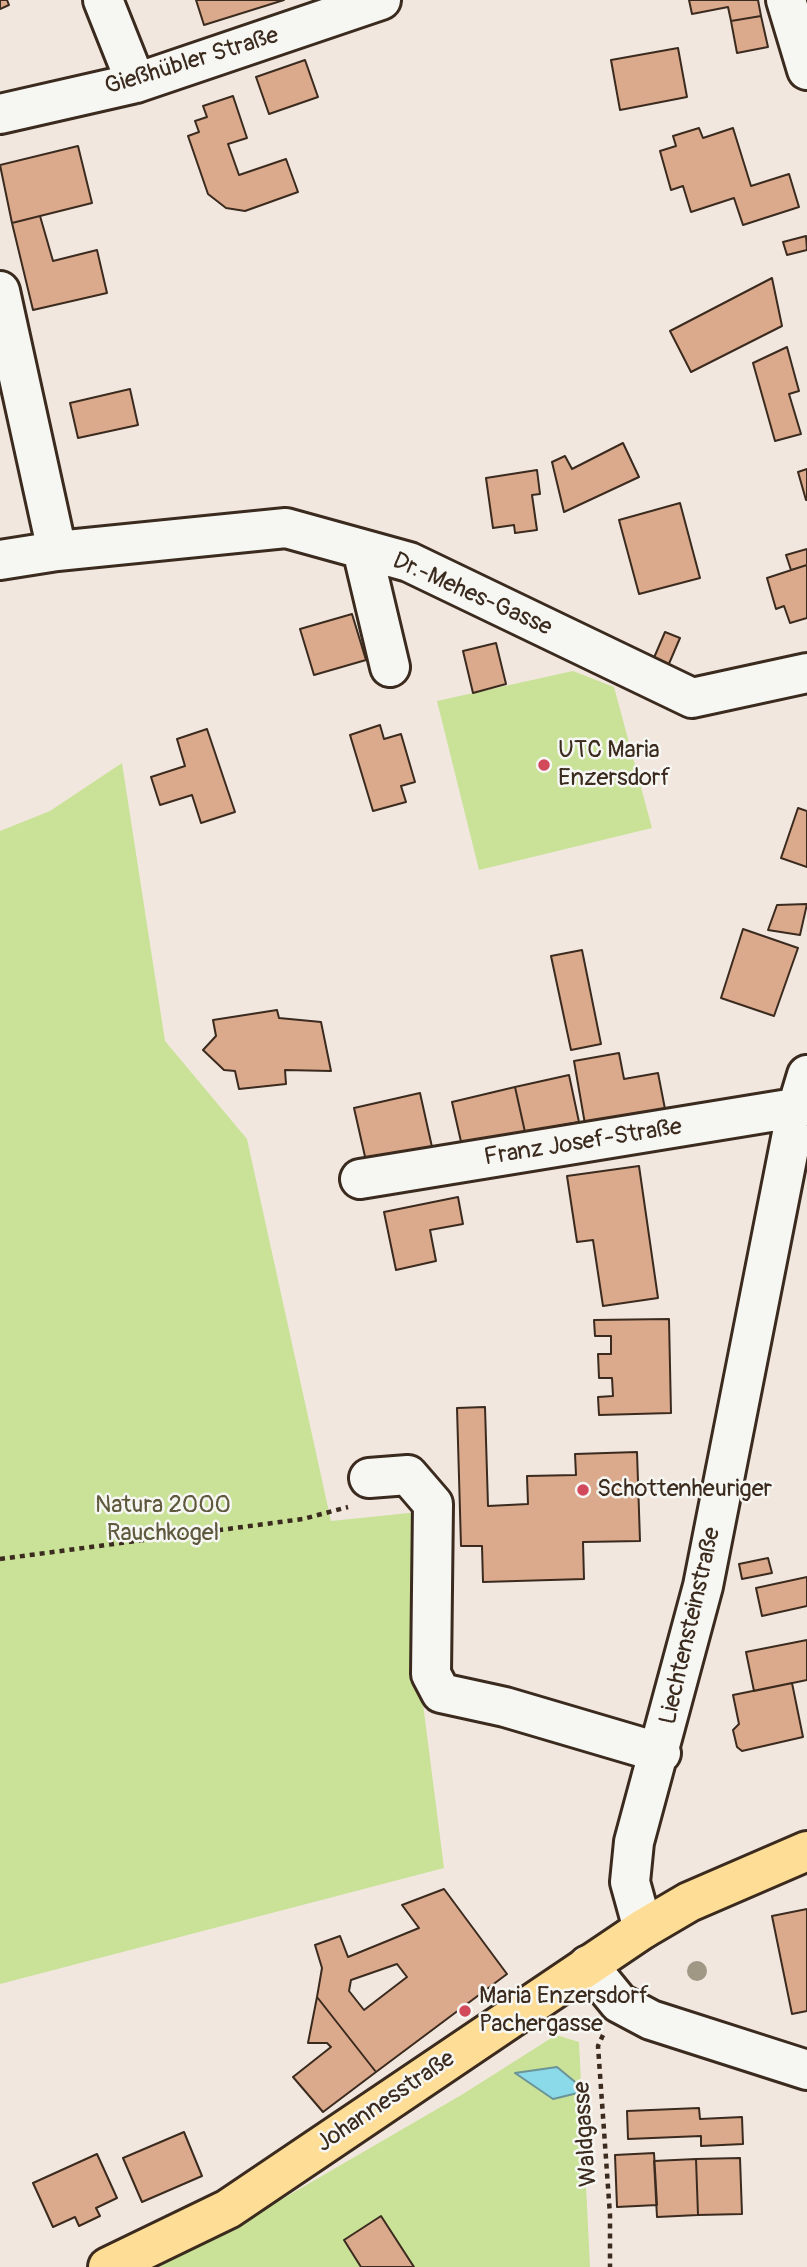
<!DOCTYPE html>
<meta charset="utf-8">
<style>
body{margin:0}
canvas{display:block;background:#f1e7de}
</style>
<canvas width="807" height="2267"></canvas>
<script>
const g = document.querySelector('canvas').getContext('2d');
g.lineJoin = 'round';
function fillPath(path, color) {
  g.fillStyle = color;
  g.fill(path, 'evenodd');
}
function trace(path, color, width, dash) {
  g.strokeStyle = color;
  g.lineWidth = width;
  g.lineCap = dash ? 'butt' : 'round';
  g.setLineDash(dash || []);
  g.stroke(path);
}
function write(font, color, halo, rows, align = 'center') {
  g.font = font + ' Pangolin,sans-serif';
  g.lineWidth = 5;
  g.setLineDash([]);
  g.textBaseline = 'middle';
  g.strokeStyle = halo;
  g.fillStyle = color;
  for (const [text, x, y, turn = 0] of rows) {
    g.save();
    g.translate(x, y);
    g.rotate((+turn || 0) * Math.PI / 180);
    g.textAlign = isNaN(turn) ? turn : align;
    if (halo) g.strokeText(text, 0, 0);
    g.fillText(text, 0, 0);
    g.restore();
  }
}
const green = new Path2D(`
 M573 671 614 687 652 828 479 870 437 701Z
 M122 763 165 1041 247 1139 331 1521 419 1512 417 1657 444 1868 0 1984V831L50 811Z
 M556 2035 579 2042 590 2267H153L210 2241 463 2094Z`);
const water = new Path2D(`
 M557 2067 586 2091 553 2099 515 2073Z`);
const building = new Path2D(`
 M0 0H7L9 5 0 9Z
 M196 0H284L204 25Z
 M689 0H758L761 16 731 21 728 7 692 14Z
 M761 16 768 47 737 53 731 21Z
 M678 48 687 97 620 110 611 60Z
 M305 60 318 97 269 114 256 77Z
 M233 96 247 138 228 144 239 175 286 159 298 192 245 211 226 208 208 194 188 136 199 132 195 121 207 117 203 106Z
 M699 128 703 138 733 128 751 186 789 174 799 207 743 225 734 198 691 212 683 186 671 190 660 151 676 146 673 136Z
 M78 146 92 203 12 223 0 165Z
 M40 216 53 261 97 250 107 293 33 310 12 223Z
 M806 236 807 250 787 255 783 242Z
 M772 278 782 326 691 372 670 331Z
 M787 347 799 391 789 394 801 434 775 441 753 363Z
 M130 389 138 425 78 438 70 403Z
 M623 443 639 477 564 512 552 462 565 456 572 469Z
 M807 469V500H806L798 472Z
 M537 470 540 494 532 495 537 530 515 533 514 525 493 528 486 478Z
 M680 503 700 578 639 594 619 520Z
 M807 549V565L791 570 786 555Z
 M807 565V618L790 623 784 606 776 609 767 578Z
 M352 614 366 660 314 675 300 629Z
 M665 632 680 638 668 666 653 660Z
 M496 643 506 684 473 693 463 651Z
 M380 725 384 739 401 734 415 782 401 786 406 802 373 811 350 735Z
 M207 729 235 812 201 823 192 795 160 805 151 777 185 766 177 739Z
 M798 808 807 811V867L781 858Z
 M807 904 800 935 768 930 777 905Z
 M743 929 798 948 774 1016 721 998Z
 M582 950 601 1044 571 1050 551 956Z
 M277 1010 279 1018 321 1022 331 1071 285 1070 286 1084 239 1089 235 1071 224 1070 203 1050 216 1036 213 1020Z
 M619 1053 624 1079 658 1073 665 1109 585 1124 574 1061Z
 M569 1075 579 1122 525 1132 515 1087Z
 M515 1087 525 1132 462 1146 452 1102Z
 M420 1093 432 1147 366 1161 354 1108Z
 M639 1166 658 1298 603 1306 593 1240 577 1242 567 1176Z
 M458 1197 463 1224 430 1230 436 1261 396 1270 384 1212Z
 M669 1319 671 1413 599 1415 598 1397 613 1396 612 1378H599L598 1354H611V1336H595L594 1320Z
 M485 1407 488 1506 528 1504 527 1476 576 1475 575 1454 637 1452 640 1541 583 1542 584 1579 483 1582 482 1546H461L457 1408Z
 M768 1558 772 1573 742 1579 739 1564Z
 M807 1577V1606L762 1616 756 1588Z
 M807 1640V1680L754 1691 746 1652Z
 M792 1683 803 1737 742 1751 737 1747 733 1730 739 1724 733 1695Z
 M444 1889 507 1974 376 2072 317 1997 322 1968 315 1945 340 1936 348 1957 419 1928 402 1905ZM397 1964 407 1977 364 2010 349 1991 351 1980Z
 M807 1909V2011L792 2014 772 1916Z
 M317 1997 376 2072 323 2112 293 2077 331 2047 327 2043H308Z
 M699 2108 700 2119 742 2117 743 2144 701 2146V2136L628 2139 627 2111Z
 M184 2132 202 2176 142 2202 123 2158Z
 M654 2153 657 2205 617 2207 615 2155Z
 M97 2154 117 2198 96 2208 100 2216 79 2226 75 2217 53 2227 33 2183Z
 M740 2158 742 2214 698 2215 696 2159Z
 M696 2159 698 2215 657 2217 654 2161Z
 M381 2216 414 2267H361L344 2240Z`);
const path = new Path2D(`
 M0 1559 303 1519 348 1507
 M603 2035 598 2046 610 2215V2267`);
const minor = new Path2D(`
 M103 0 136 83
 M786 0 807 70
 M0 114 136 83 381 0
 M0 291 57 551
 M362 549 390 667
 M0 560 57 551 286 528 409 562 692 698 807 673
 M360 1179 807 1106
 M369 1478 408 1475 433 1504 431 1674 441 1693 505 1707 661 1753
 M643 1929 630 1882 634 1842 703 1586 797 1108 807 1075
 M588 1965 619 2003 651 2020 807 2070`);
const major = new Path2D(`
 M108 2267 228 2209 643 1929 689 1902 807 1851`);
const trees = [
 [697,1971]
];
const markers = [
 [544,765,7,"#d1495b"],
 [583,1490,7,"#d1495b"],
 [465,2011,7,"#d1495b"]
];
const streetNames = [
 ["Gießhübler Straße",192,62,-17],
 ["Dr.-Mehes-Gasse",472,595,24],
 ["Franz Josef-Straße",583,1143,-9],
 ["Liechtensteinstraße",691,1626,-77],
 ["Johannesstraße",386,2102,-34],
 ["Waldgasse",586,2134,-94]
];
const poiNames = [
 ["UTC Maria",558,751],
 ["Enzersdorf",558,779],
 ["Schottenheuriger",597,1490],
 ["Maria Enzersdorf",479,1997],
 ["Pachergasse",479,2025]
];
const parkNames = [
 ["Natura 2000",163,1506],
 ["Rauchkogel",163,1534]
];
fillPath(green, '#c9e298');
fillPath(water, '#8bdae9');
trace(water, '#6b9498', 2);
fillPath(building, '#dbaa8d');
trace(building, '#3b2a1e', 2);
trace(minor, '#3b2a1e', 44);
trace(major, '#3b2a1e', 44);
trace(path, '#3b2a1e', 4.5, [5, 5]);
trace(minor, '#f6f6f2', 38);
trace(major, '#fedd96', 38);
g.fillStyle = '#a09885';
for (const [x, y] of trees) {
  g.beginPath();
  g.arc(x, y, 10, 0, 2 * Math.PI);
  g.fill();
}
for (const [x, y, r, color] of markers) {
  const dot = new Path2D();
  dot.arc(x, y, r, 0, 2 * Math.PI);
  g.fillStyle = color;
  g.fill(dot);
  trace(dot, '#f6f6f2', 2.5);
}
write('24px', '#3b2a1e', '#f6f6f2', streetNames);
write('24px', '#3b2a1e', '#f6f6f2', poiNames, 'left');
write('24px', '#5e583c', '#f6f6f2', parkNames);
</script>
